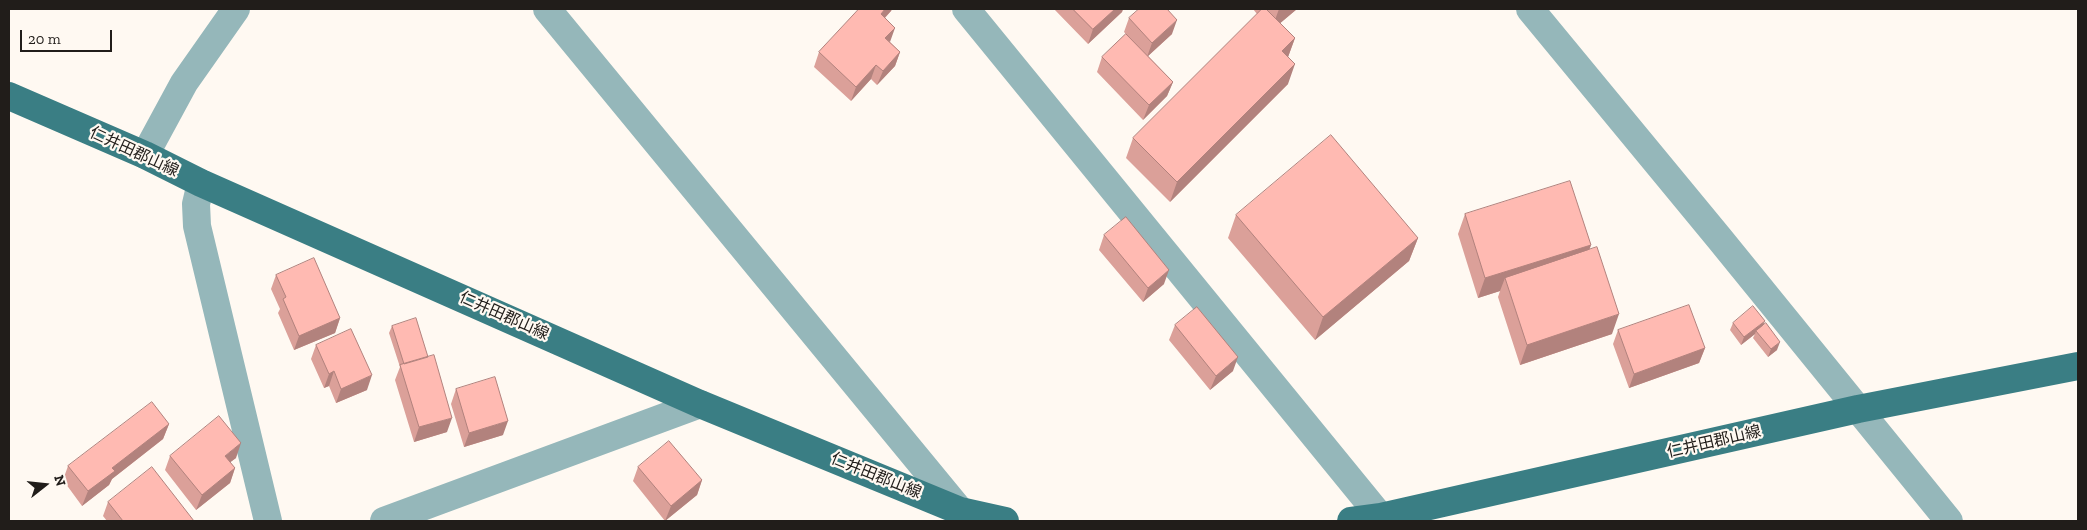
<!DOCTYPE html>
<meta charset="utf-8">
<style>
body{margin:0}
#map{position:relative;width:2087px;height:530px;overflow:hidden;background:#fff9f2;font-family:"Zilla Slab",serif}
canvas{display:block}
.frame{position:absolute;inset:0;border:10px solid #211d1a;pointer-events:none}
.north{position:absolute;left:20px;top:460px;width:50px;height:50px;-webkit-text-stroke:4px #fff9f2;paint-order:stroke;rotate:74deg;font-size:14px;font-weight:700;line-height:20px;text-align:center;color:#211d1a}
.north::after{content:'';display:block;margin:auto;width:18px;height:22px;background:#211d1a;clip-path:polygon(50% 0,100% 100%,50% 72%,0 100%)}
.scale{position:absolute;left:20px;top:30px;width:92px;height:22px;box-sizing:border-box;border:2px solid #211d1a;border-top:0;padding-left:6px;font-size:15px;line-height:18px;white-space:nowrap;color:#211d1a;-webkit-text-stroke:4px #fff9f2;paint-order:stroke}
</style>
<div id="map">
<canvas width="2087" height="530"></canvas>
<div class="frame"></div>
<div class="north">N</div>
<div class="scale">20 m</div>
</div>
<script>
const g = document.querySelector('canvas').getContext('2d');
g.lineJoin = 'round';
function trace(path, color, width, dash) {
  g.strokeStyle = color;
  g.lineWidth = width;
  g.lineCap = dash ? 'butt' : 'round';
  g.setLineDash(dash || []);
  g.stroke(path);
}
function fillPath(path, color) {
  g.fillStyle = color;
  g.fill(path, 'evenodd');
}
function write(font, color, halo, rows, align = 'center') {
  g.font = font + ' "Zilla Slab","Noto Sans JP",serif';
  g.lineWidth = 4.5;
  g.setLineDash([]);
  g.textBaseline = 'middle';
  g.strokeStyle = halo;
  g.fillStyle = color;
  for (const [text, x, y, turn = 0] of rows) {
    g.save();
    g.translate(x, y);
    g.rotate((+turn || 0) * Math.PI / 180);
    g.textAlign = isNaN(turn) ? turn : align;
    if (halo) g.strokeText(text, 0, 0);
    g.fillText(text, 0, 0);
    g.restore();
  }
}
const minor = new Path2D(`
 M547 9 966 518
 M966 9 1384 521
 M1530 9 1719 238 1949 521
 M145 155 184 83 236 9
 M201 183 196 204 197 226 268 521
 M384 521 700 404`);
const major = new Path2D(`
 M9 96 145 155 201 183 700 404 960 511 1005 521
 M1351 521 1381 517 1858 409 2078 366`);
const wall = new Path2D(`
 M859 9H892L891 11 885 18 890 42 900 52 895 66 877 85 871 79 851 101 814 67 819 52Z
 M1054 9H1123L1122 12 1088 44Z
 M1253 9H1297L1280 23 1295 38 1288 57V84L1170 202 1126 158 1133 138 1257 14Z
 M1129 18 1172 34 1148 56 1173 82 1167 96 1143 120 1097 72 1102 57 1126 34 1124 32Z
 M1465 214 1591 245 1589 250 1612 334 1520 365 1498 297 1500 291 1478 298 1458 234Z
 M1236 215 1418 238 1409 261 1315 340 1228 238Z
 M1104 235 1164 284 1143 302 1099 250Z
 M276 275 340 318 335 333 294 350 278 313 280 309 271 289Z
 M1733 323 1763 326 1777 350 1768 357 1753 338 1755 334 1741 345 1730 330Z
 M1175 325 1233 371 1210 390 1169 340Z
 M392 326 447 432 414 442 395 380 400 367 389 333Z
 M1618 330 1705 348 1699 363 1629 388 1613 344Z
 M316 345 367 390 336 403 329 386 324 388 311 359Z
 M456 389 503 435 464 447 451 404Z
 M169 424 163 439 112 479 109 485 82 506 63 480 68 466Z
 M170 456 236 458 230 462 235 468 230 483 196 510 165 470Z
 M638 467 702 480 697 495 665 521 633 481Z
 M108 502 194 521H107L103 516Z`);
const shadedWall = new Path2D(`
 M885 9H892L891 11 875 28 881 14Z
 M1115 9H1123L1122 12 1088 44 1093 29Z
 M1279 9H1297L1271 31Z
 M1177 20 1172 34 1147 57 1152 43Z
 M895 28 890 42 885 38Z
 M1295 38 1288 57 1282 51Z
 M900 52 895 66 877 85 883 71Z
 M1295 64 1288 84 1170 202 1177 182Z
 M876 65 871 79 851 101 856 87Z
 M1173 82 1167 96 1143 120 1149 105Z
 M1418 238 1409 261 1315 340 1323 317Z
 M1591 245 1584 265 1505 278 1500 291 1478 298 1485 278Z
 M1169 270 1164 284 1143 302 1148 288Z
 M1619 314 1612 334 1520 365 1527 345Z
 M340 318 335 333 294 350 299 336Z
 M1765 321 1762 328 1756 331 1755 334 1741 345 1744 337Z
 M1780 342 1777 350 1768 357 1771 349Z
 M1705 348 1699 363 1629 388 1634 374Z
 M1238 357 1233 371 1210 390 1216 376Z
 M334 371 329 386 324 388 329 374Z
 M372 375 367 390 336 403 341 389Z
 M452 418 447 432 414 442 419 427Z
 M508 421 503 435 464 447 469 433Z
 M169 424 163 439 112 479 109 485 82 506 88 491 112 468Z
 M241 443 236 458 220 470 225 456Z
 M235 468 230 483 196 510 202 495Z
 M702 480 697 495 665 521 671 506Z`);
const building = new Path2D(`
 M859 9H885L881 14 895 28 885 38 900 52 883 71 876 65 856 87 819 52Z
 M1073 9H1115L1093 29Z
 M1139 9H1167L1177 20 1152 43 1129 18Z
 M1262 9H1266L1295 38 1282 51 1295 64 1177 182 1133 138Z
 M1126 34 1173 82 1149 105 1102 57Z
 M1331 135 1418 238 1323 317 1236 215Z
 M1570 181 1591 245 1485 278 1465 214Z
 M1126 217 1169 270 1148 288 1104 235Z
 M1597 247 1619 314 1527 345 1505 278Z
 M314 258 340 318 299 336 283 299 286 297 276 275Z
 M1689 305 1705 348 1634 374 1618 330Z
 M1753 306 1765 321 1744 337 1733 323Z
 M1197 307 1238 357 1216 376 1175 325Z
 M416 318 428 357 404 364 392 326Z
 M1766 323 1780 342 1771 349 1756 331Z
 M351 329 372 375 341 389 334 371 329 374 316 345Z
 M434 355 452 418 419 427 400 365Z
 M495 377 508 421 469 433 456 389Z
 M152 402 169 424 112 468 115 471 88 491 68 466Z
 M219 416 241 443 225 456 235 468 202 495 170 456Z
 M669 441 702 480 671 506 638 467Z
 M152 467 194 521H123L108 502Z`);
const streetNames = [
 ["仁井田郡山線",134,152,25],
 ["仁井田郡山線",504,316,24],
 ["仁井田郡山線",1714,442,-13],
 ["仁井田郡山線",876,476,22]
];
trace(minor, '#95b7ba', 28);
trace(major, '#3a7e84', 28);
fillPath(wall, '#dba099');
fillPath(shadedWall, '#b2827d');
fillPath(building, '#ffbab2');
trace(building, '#b2827d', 1);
write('16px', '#211d1a', '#fff9f2', streetNames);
</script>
